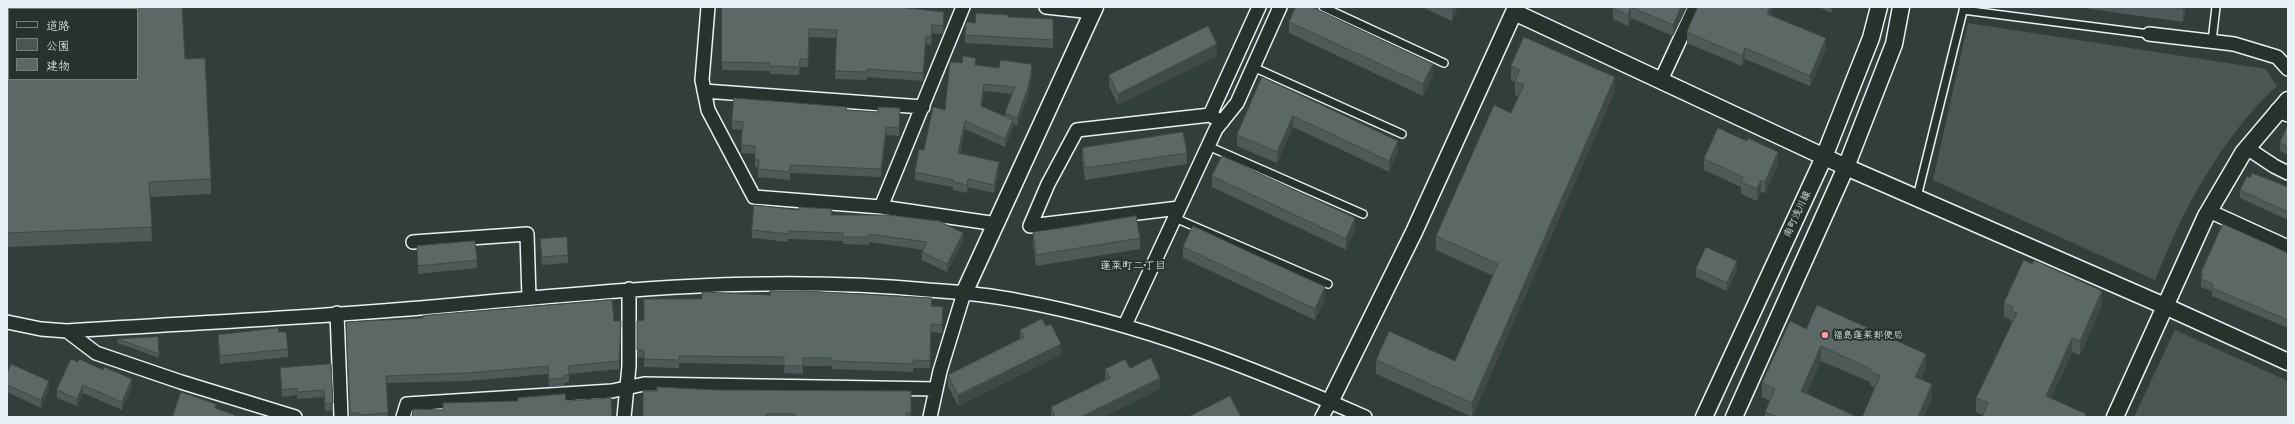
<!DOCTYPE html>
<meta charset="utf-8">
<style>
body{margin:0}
#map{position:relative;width:2295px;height:424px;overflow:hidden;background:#323e39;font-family:Mali,"Klee One",sans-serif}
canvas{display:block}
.frame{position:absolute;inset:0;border:8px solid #e8f1f8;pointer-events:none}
.legend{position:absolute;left:8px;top:8px;width:130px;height:72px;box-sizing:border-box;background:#26332d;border:1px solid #747f7e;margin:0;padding:5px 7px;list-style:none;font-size:12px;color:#e8f1f8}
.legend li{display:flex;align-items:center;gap:8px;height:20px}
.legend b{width:20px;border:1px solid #747f7e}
</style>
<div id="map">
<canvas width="2295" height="424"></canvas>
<div class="frame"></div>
<ul class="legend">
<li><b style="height:5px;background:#26332d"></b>道路</li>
<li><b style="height:11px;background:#495651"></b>公園</li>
<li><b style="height:11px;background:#5c6865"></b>建物</li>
</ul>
</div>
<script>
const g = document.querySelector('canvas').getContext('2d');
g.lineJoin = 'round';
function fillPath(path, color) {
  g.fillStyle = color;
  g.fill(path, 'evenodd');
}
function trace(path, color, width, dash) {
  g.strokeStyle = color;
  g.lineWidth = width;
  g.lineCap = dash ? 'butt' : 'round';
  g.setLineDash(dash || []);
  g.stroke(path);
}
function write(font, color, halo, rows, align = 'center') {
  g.font = font + ' Mali,"Klee One",sans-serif';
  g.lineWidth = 4;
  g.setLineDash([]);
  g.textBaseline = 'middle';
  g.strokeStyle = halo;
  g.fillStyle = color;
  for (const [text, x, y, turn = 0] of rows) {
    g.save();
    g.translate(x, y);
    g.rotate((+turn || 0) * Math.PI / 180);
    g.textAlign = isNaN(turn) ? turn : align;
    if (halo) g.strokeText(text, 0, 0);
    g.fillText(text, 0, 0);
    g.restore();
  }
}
const green = new Path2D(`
 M1968 23 2266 69 2277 86C2241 118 2208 168 2186 211 2174 233 2165 257 2155 280L1933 180Z
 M2175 330 2288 381V417H2134Z`);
const service = new Path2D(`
 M1323 7 1444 63
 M1963 10 2149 34
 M2212 41 2216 7
 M1253 67 1402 134
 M1208 146 1363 214
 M1917 197 1964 7
 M1175 218 1328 284`);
const minor = new Path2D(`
 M708 7 702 80 708 110 754 197 881 207 997 224
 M1046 7 1093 12
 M2149 34 2234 44 2277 57 2288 69
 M1661 80 1695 7
 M704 91 923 107
 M2277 110 2288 115
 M1210 115 1259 7
 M2247 148 2274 166 2288 173
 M881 207 963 7
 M1179 208 1030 226 1048 184 1077 130 1210 115 1222 122
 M2209 211 2288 247
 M413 242 527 234 529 298
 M337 313 341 417
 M7 322 41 329 67 331C189 323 310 318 431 307 599 292 760 274 928 290 958 292 990 295 1020 301 1140 323 1253 368 1365 417
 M1125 325 1216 129 1237 103 1280 7
 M67 331 96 353 181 382 295 417
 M403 417 407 404 612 391 644 384 936 389
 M624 417 629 366V289
 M930 417 940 371 964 293
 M1322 417 1330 402`);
const tertiary = new Path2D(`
 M964 293 1095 7
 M1330 402 1414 232 1514 12 1846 167 2167 307 2288 362
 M1704 417 1824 157 1871 38 1879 7
 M1734 417 1846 167 1894 44 1901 7
 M2115 417 2206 216 2243 153 2288 100`);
const wall = new Path2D(`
 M7 7 185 59 211 179V194L150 197 152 241 7 247Z
 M722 7 944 20 943 34 932 33 931 45 926 44 923 81 867 77V80L835 79 836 38 809 37 808 67H800L799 75 770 74V71L722 70Z
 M1422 7H1458L1452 21Z
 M1609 7H1687L1673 36 1631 18 1628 26 1613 19V9Z
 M1818 7H1834L1831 13Z
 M2076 7H2186L2183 22Z
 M1771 16 1826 49 1810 86 1745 59 1742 66 1687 43V32Z
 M1008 17 1053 27V48L965 43V35L975 23Z
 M1289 22 1433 75 1423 96 1289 33Z
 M1217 56 1118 105 1109 86V75Z
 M976 65 1032 75 1028 96 1017 126 1013 124V128L1005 147 965 129 960 154 999 170 994 193 968 187 967 193 953 190V187L915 180V172L924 150 945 110ZM984 91 1012 94 1005 113V116L982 107Z
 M1511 66 1615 91 1472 417 1376 374V360L1455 361 1493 276 1436 250V236L1511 113 1518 96 1515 95V82L1511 80Z
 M1262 77 1398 152 1389 172 1293 127 1277 163 1237 146V135Z
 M847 110 900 116 899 136 886 135 881 177 790 173V180L758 177V168L755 167V154L741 153 742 130 732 129V121Z
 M2288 125V155L2280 151V143Z
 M1082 148 1187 153V164L1085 180 1082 159Z
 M1704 159 1778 163 1765 193 1761 192 1757 201 1741 194V187L1704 170Z
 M1212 176 1355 230 1346 250 1212 187Z
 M2250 178 2288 187V220L2240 198V190Z
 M832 215 963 241 947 272 922 260V252L924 250 869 242V245L843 244V241L788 239V242L752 238V230Z
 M1033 233 1140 238V249L1036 266 1033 245Z
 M540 239 568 255V263L542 265Z
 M417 246 477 260V268L418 274Z
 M1183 247 1325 299 1315 320 1183 258Z
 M2288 253V328L2212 296V291L2201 287V273Z
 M1696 269H1737L1727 291 1696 277Z
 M2004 303 2102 305 2080 355 2072 352 2051 398 2086 417 1983 415 1976 412V398L2011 325V320L2004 317Z
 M932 306 943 315 942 333 931 332 930 368H913V372L832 369V366H803V374L784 373V365L679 363V368L644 367V358L637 357V321Z
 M614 321 621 329 619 369 569 374V382L564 383V386L549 387 548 374 468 381 386 383 388 417H350L346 322Z
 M1806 329 1926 368 1921 379 1932 398 1924 417H1862L1875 388 1870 385V382L1821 361 1806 394 1857 417H1765V412L1770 401 1762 397V383Z
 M1020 330 1061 355 958 406 948 386V375L1020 339Z
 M279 332 288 349V357L220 364 218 343V335Z
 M158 337 159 358 118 343V339Z
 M71 359 132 387 122 410 83 393 77 406 57 398V390Z
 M331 364 333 410 325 411 324 397 297 399V395L282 397 280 368Z
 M1130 368 1160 389 1103 417H1051V407L1105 380V369Z
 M7 374 49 389 41 408 7 392Z
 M717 390 911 391V417H643L657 391Z`);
const shadedWall = new Path2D(`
 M1453 7H1458L1452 21V10Z
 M1631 7V18L1628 26V15Z
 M1681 7H1687L1673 36V25Z
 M1770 7H1774L1767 25V14Z
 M1831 7H1834L1831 13Z
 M2184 7H2186L2183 22V9Z
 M944 12V20L943 34V26Z
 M926 36V44L923 81V73Z
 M1826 38V49L1810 86V76Z
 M1217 44V56L1118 105V94Z
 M1745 48V59L1742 66V56Z
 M1433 64V75L1423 96V84Z
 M1032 68V75L1028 96 1017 126V118Z
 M1615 77V91L1472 417V403Z
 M984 84V91L981 114V106Z
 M900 108V116L899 136V128Z
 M1293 116V127L1277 163V152Z
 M1013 120V128L1005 147V139Z
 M965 121V129L958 161V153Z
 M886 127V135L881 177V169Z
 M1398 141V152L1389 172V161Z
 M1778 152V163L1765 193V182Z
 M999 162V170L994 193V185Z
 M968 179V187L967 193V185Z
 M1761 180V192L1757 201V189Z
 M1355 218V230L1346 250V239Z
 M963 233V241L947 272V264Z
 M1737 261V269L1727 291V283Z
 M1325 287V299L1315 320V309Z
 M2102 291V305L2080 355V341Z
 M943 307V315L942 333V325Z
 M2072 338V352L2046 410V396Z
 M1061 344V355L958 406V395Z
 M1821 346V361L1801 405V391Z
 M1926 354V368L1915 391V377Z
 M1160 378V389L1103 417H1081Z
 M132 379V387L122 410V402Z
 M49 381V389L41 408V400Z
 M1932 384V398L1924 417H1918Z
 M83 385V393L77 406V399Z`);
const building = new Path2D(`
 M7 7H182L185 59 205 58 211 179 149 182 152 227 7 233ZM9 9H137V79H9Z
 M722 7H898L944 12 943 26 932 25 931 37 926 36 923 73 867 69V72L835 71 837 30 809 29 808 59H800L799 67 770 66V63L722 62Z
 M1296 7H1312L1433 64 1423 84 1289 22Z
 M1447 7H1453L1452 10Z
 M1613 7H1681L1673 25 1631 7 1628 15 1613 8Z
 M1698 7H1770L1767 14 1826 38 1810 76 1745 48 1742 56 1687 32Z
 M2171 7H2184L2183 9Z
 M976 13 1008 15V17L1053 19V40L965 35 966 22 975 23Z
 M1208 26 1217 44 1118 94 1109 75Z
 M1524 37 1615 77 1472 403 1376 360 1389 331 1455 361 1498 264 1436 236 1494 105 1511 113 1524 85 1515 81 1520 70 1511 66Z
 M963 56 976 58 975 65 999 68 1000 60 1031 64 1032 68 1028 88 1017 118 1005 113 1015 87 984 84 981 106 1013 120 1005 139 965 121 958 153 999 162 994 185 968 179 967 185 953 182V180L915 172 919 149 924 150 933 107 945 110 950 62 962 63Z
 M1262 77 1398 141 1389 161 1293 116 1277 152 1237 135Z
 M734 98 847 107 846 110 878 112V107L900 108 899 128 886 127 881 169 790 165V172L758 169 759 160H755V146L741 145 743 122 732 121Z
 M2288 125V147L2280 143Z
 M1718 128 1747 141 1748 138 1778 152 1765 182 1761 180 1757 189 1741 182 1743 177 1704 159Z
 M1183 132 1187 153 1085 168 1082 148Z
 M1222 156 1355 218 1346 239 1212 176Z
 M2252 173 2288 187V212L2240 190 2247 176 2250 178Z
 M754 205 799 210V207L832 209 831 215H887L939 221 963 233 947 264 922 252 927 242 869 234V237H843V233L788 231V234L752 230Z
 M1136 216 1140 238 1036 255 1033 233Z
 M2223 224 2288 253V320L2212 288 2213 284 2201 279 2203 275 2201 273Z
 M1193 226 1325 287 1315 309 1183 247Z
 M567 237 568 255 542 257 540 239Z
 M475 241 477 260 418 266 417 246Z
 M1706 247 1737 261 1727 283 1696 269Z
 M2024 260 2032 264 2034 260 2102 291 2080 341 2072 338 2046 396 2086 414 2085 417H1982L1988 403 1976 398 2017 313 2011 311 2013 307 2004 303Z
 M770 291H805L932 298 931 306 943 307 942 325 931 324 930 361 913 360V364L832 361V358H803V366H784V357L679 356V360L644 359V350H637V321L644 320V299H702V292L770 295Z
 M612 300 614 321H621L619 361 568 366 569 375H564V378L549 379 548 366 468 373 386 376 388 413 359 415V413H350L346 322 423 318V316Z
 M1817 305 1926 354 1915 377 1932 384 1918 417H1862L1880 376 1870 371 1871 369 1821 346 1801 391 1857 417H1778L1765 412 1775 389 1762 383 1790 321 1806 329Z
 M1042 319 1046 326 1051 324 1061 344 958 395 948 375 1024 337 1020 330Z
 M278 328 279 332H286L288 349 220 356 218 335Z
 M158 337 159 354 118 339Z
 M1151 358 1160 378 1081 417H1055L1051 407 1110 378 1105 369 1125 359 1130 368Z
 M71 359 78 362 79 359 103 370 104 367 132 379 122 402 83 385 77 399 57 390Z
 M11 364 49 381 41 400 7 385V374Z
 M331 364 333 403 325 404 324 390 297 392V388L282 390 280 368Z
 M657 387 717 390 911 391V413H906V417H795V414H766V417H643V391H657Z
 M181 392 216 404 215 408 240 417H177L173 416Z
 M565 394 566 401 611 398 612 417H412L413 409 443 410V403L518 401V398Z
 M1230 396 1241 417H1188Z`);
const markers = [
 [1825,335,4,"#ff9aa2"]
];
const streetNames = [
 ["南町浅川線",1797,214,-65]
];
const poiNames = [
 ["福島蓬莱郵便局",1833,335]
];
const neighbourhoodNames = [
 ["蓬莱町二丁目",1133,266]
];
fillPath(green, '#495651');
trace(service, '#e8f1f8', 10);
trace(minor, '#e8f1f8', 16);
trace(tertiary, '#e8f1f8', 19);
trace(service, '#26332d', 7);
trace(minor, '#26332d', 13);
trace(tertiary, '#26332d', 16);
fillPath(wall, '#4f5957');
fillPath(shadedWall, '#404947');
fillPath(building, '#5c6865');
trace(building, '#404947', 1);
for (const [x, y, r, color] of markers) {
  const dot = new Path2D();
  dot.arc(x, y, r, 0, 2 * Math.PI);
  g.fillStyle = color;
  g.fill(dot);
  trace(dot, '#26332d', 1.5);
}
write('10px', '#e8f1f8', '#26332d', streetNames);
write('10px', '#e8f1f8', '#26332d', poiNames, 'left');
write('11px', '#e8f1f8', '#26332d', neighbourhoodNames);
</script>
